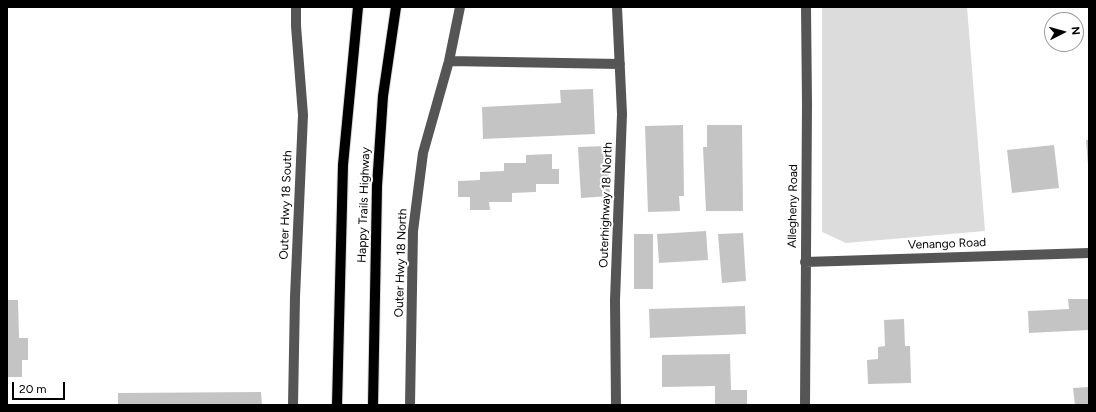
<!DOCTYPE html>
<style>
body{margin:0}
#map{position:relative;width:1096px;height:412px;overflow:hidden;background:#fff;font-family:Figtree,sans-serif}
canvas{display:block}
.frame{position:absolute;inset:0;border:8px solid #000;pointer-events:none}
.north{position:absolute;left:1044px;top:12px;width:40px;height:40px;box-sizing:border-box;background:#fff;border:1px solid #999;border-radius:50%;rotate:84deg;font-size:11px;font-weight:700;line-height:16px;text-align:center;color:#000}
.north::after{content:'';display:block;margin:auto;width:14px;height:18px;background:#000;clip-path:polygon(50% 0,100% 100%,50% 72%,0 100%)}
.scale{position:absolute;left:12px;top:382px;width:53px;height:18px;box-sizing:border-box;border:2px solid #000;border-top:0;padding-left:5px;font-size:12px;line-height:14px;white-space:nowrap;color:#000;-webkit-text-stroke:3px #fff;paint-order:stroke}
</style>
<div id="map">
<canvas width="1096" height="412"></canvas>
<div class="frame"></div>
<div class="north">N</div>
<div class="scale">20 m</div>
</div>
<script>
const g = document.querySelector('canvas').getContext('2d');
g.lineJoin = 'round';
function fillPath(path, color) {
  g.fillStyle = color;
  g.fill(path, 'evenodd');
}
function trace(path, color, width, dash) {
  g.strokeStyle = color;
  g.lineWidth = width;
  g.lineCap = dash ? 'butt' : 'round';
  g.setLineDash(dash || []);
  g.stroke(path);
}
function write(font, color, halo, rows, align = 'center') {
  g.font = font + ' Figtree,sans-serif';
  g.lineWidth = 4;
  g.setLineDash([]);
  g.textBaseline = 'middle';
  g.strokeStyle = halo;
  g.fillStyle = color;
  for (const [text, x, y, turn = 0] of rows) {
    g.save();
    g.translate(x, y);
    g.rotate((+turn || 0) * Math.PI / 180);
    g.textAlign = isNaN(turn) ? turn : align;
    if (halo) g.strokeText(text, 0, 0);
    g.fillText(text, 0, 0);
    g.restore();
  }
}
const green = new Path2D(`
 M822 7H967L985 231 846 243 822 232Z`);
const building = new Path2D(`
 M593 89 595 134 483 139 482 107 561 103 560 90Z
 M683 125 684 196H679L680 211 648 212 645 126Z
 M707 125H742L743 211H706L703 147H707Z
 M1086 140H1089V165H1088Z
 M1054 145 1059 188 1012 193 1007 150Z
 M607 146 610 196 581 198 578 147Z
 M552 154V169H559V184H536V192L512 193V202H489L490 210H470V197H458V181L480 180V172L504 171V163H526V155Z
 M706 231 708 260 659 263 657 234Z
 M743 233 746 281 722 283 718 234Z
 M634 234H653V289H634Z
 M1068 299H1089V330L1029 333 1028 311 1069 309Z
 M7 300H18L19 338H28V360H22V377H7Z
 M745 306 746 334 650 338 649 309Z
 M904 319 905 346H910L911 383 868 384 867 360 878 359V347L885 346 884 320Z
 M730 354 731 390H747V405H715V386L662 387V355Z
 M1089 387V405H1075L1073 388Z
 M261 392 262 405H118V393Z`);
const minor = new Path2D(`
 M449 61 620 64
 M805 262 1089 253
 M293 405 295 297 303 115 296 26V7
 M410 405 413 231 423 153 449 61 460 7
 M616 405 615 300 622 114 617 7
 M805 405 807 104 806 7`);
const major = new Path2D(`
 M337 405 343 165 358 7
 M373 405 377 186 383 96 396 7`);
const streetNames = [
 ["Outer Hwy 18 South",286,205,-88],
 ["Happy Trails Highway",364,205,-88],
 ["Outerhighway 18 North",606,205,-88],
 ["Allegheny Road",793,206,-89],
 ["Venango Road",947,244,-2],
 ["Outer Hwy 18 North",401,263,-88]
];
fillPath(green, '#dcdcdc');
fillPath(building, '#c4c4c4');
trace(major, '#dbdbdb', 12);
trace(minor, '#555', 10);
trace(major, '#000', 10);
write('12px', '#000', '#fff', streetNames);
</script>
